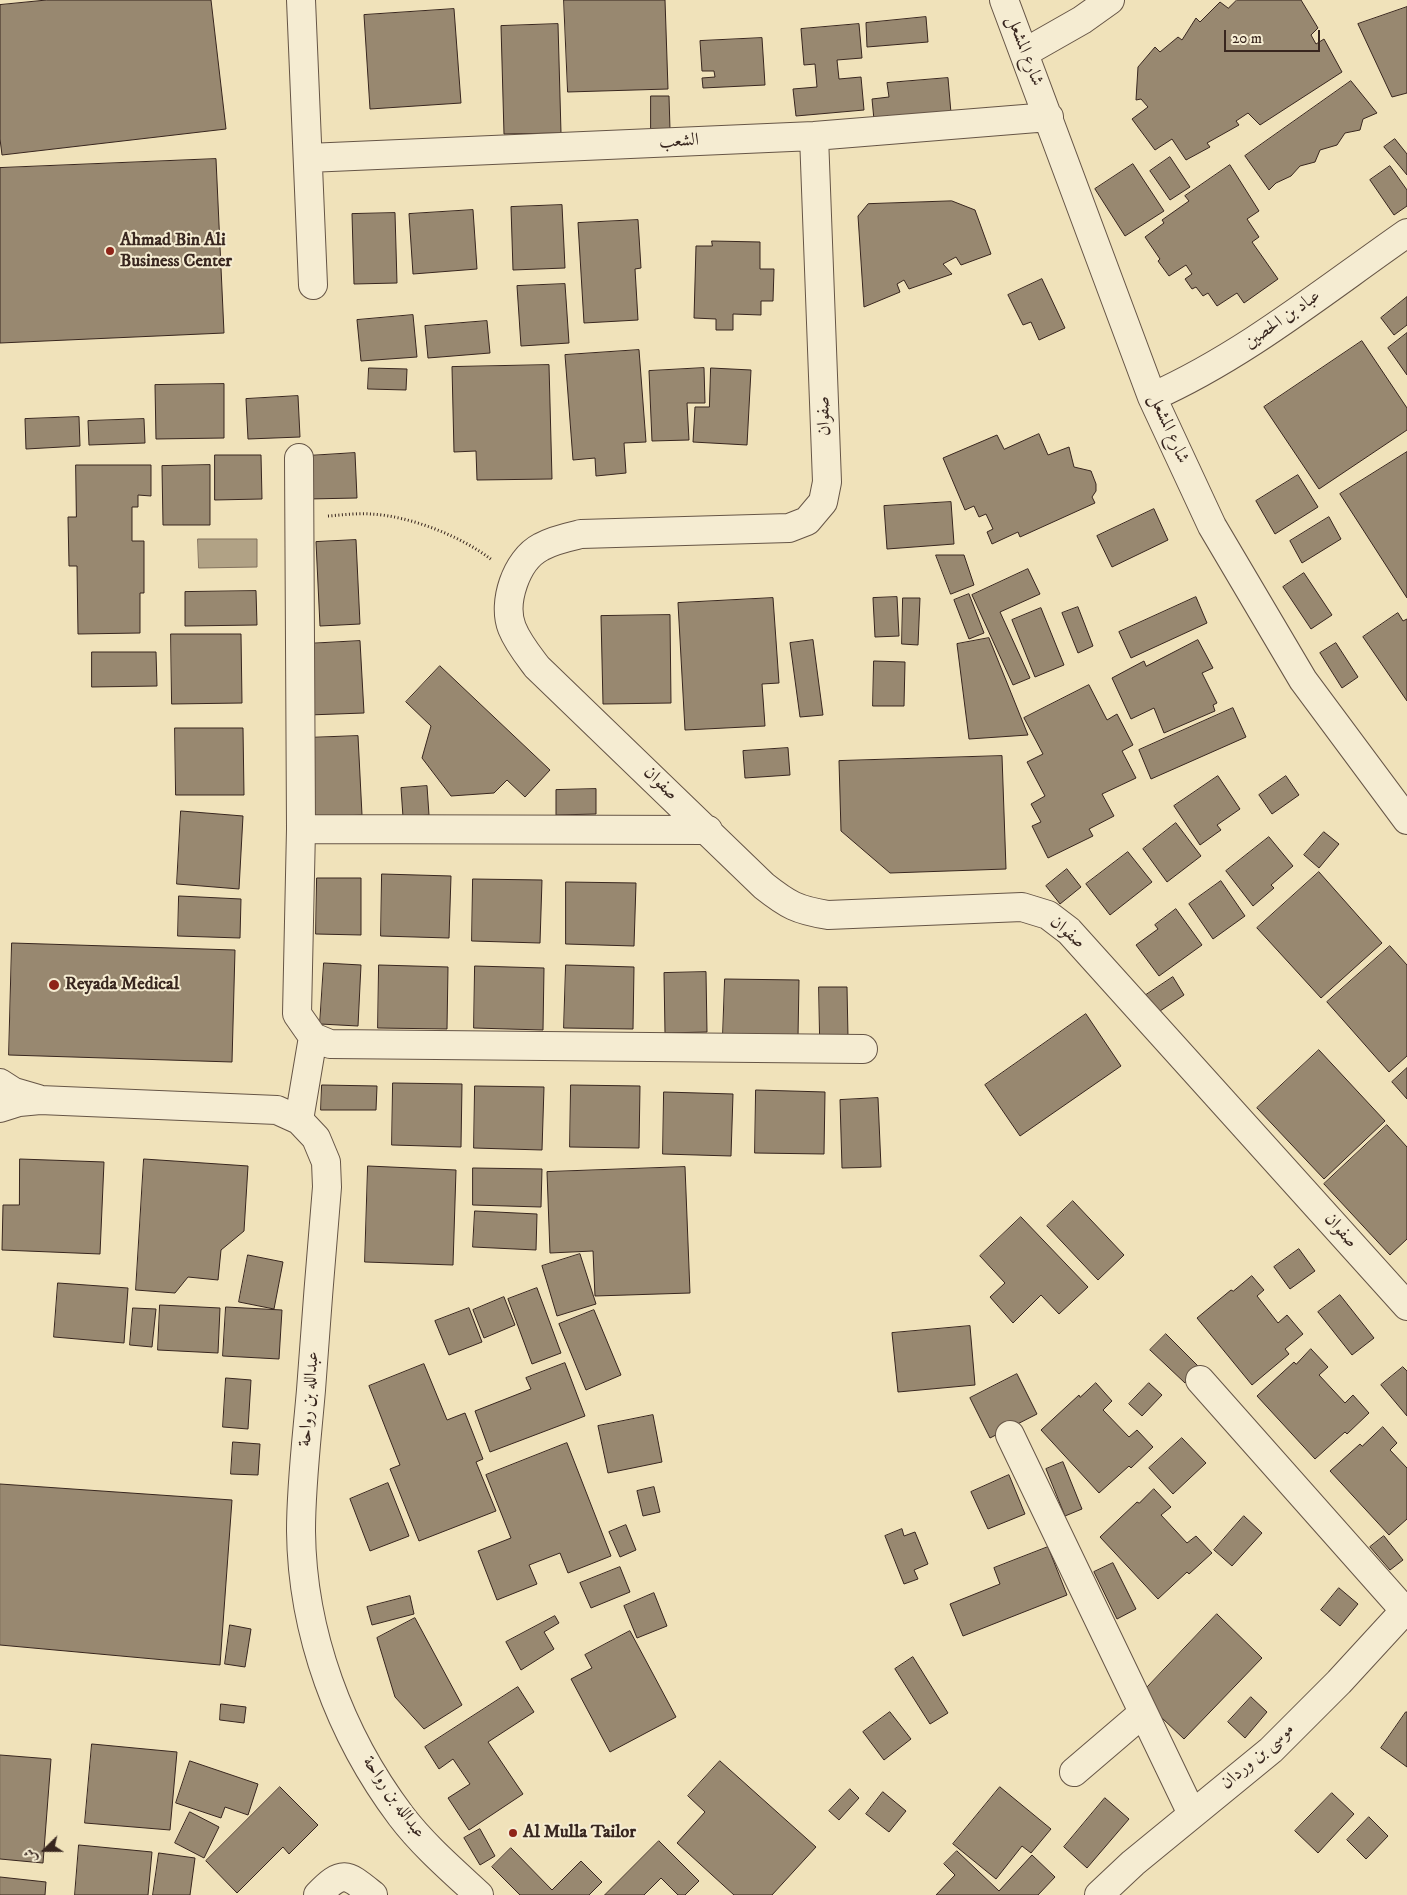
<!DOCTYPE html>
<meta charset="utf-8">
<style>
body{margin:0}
#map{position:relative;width:1407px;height:1895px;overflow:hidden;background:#f0e2ba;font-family:"IM FELL DW Pica",Amiri,serif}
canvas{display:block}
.north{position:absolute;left:20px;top:1825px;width:50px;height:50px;-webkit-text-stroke:4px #f5ecd2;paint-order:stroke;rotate:248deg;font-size:14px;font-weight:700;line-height:20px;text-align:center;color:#38261f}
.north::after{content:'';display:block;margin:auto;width:18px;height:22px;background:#38261f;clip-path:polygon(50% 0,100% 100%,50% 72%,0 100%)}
.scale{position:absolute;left:1224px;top:30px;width:96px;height:22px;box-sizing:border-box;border:2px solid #38261f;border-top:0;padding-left:6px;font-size:15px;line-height:18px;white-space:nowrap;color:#38261f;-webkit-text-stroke:4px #f5ecd2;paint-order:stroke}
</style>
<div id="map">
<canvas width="1407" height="1895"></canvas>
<div class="north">ش</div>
<div class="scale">20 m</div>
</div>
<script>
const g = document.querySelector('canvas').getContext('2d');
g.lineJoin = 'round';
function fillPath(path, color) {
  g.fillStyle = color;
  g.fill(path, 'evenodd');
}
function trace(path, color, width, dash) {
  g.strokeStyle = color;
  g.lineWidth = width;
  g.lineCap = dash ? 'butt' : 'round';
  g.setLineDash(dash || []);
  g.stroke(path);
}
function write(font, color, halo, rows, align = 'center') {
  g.font = font + ' "IM FELL DW Pica",Amiri,serif';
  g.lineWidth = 4;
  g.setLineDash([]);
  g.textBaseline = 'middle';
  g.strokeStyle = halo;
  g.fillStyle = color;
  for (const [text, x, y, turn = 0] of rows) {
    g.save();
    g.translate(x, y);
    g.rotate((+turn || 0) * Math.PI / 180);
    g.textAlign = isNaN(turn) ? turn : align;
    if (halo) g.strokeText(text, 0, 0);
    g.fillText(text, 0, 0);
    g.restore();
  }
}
const water = new Path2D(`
 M198 539H257V567L199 568Z`);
const building = new Path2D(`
 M47 0H211L226 129 2 155 0 139V5Z
 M564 0H665L668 89 568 92Z
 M1237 0H1301L1318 28 1311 35 1316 44 1324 39 1342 72 1260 125 1248 113 1236 121 1239 125 1207 143 1210 147 1186 160 1172 139 1155 150 1132 119 1148 107 1141 99 1136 100 1138 67 1155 47 1160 52 1178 37 1182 40 1196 18 1200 22 1220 2 1228 8Z
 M1407 7V93L1392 97 1358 24Z
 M454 9 461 103 370 109 364 15Z
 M926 17 928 42 867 47 866 23Z
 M558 24 561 133 504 134 501 26Z
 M859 24 862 58 837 60 839 79 861 77 864 110 796 116 793 89 817 87 815 64 804 65 801 29Z
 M762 38 765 85 703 88 702 78 715 77 714 71H702L700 41Z
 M948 78 951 113 874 120 872 99 889 97 887 83Z
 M1351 81 1377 113 1363 119 1360 130 1345 133 1337 145 1320 150 1315 162 1300 166 1291 176 1276 183 1269 190 1245 156Z
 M651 96H669L670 130H651Z
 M1395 139 1407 154V175L1384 147Z
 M1170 157 1190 187 1170 200 1150 171Z
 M216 159 224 333 0 343V168Z
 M1133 164 1164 211 1125 236 1095 189Z
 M1230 165 1259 211 1247 219 1259 237 1252 242 1278 279 1244 303 1237 293 1217 306 1208 293 1203 296 1196 287 1192 289 1185 279 1192 274 1186 265 1169 276 1158 261 1160 259 1145 237 1164 223 1162 220 1189 201 1185 196Z
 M1390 166 1407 190V206L1394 215 1370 180Z
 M952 201 975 210 991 254 961 265 956 257 943 264 952 274 909 289 904 280 897 284 900 292 864 307 858 216 868 204Z
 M562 205 565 268 513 270 511 207Z
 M473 210 477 269 413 274 409 214Z
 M395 213 397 283 354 284 352 214Z
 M638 220 641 268 635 269 638 320 584 323 578 223Z
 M712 241 760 242V269H774L773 301H761V315L733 314V330H716V319L694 318 696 246H712Z
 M1042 279 1065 328 1039 340 1031 322 1023 325 1008 295Z
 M565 284 569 343 521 346 517 286Z
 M1407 297V325L1394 335 1381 318Z
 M413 315 417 357 361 361 357 320Z
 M487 321 490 353 428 358 425 326Z
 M1407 333V375L1388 348Z
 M1362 341 1407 408V430L1319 489 1264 407Z
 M639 350 646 442 624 443 626 473 596 476 595 458 573 460 565 355Z
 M549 365 552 479 477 480 476 451 454 452 452 367Z
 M369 368 407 369 406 390 368 389Z
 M704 368 705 403H687L689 440 652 441 649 371Z
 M711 368 751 370 747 445 693 442 695 407H709Z
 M224 384V438L156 439 155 385Z
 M298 396 300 437 248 439 246 399Z
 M79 417 80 446 26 449 25 419Z
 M144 419 145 443 89 445 88 421Z
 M1039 434 1048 455 1069 447 1074 467 1091 471 1096 484V491L1092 497 1095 503 1020 537 1018 532 992 544 987 532 993 529 986 514 979 517 974 506 965 510 943 458 997 435 1004 449Z
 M1407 452V598L1340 494Z
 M355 453 357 498 308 499 307 456Z
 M215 455H261L262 499 215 500Z
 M76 465H151V496L138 495V507H132V541H144V593H140V633L78 634 77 566H69L68 517H76Z
 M210 465V525H163L162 466Z
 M1298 475 1318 507 1275 534 1256 501Z
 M951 502 954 544 887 549 884 506Z
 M1154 509 1168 540 1112 567 1097 536Z
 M1329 517 1341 539 1302 563 1290 541Z
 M356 540 360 624 320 626 316 542Z
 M936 555H964L974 585 951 594Z
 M1028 569 1040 594 1000 612 1030 678 1013 685 972 595Z
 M1304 573 1332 615 1311 629 1283 587Z
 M256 591 257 625 185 626V592Z
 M969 594 984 633 969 639 954 600Z
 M897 597 899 636 875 637 873 598Z
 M1196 597 1207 623 1131 658 1119 632Z
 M773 598 779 683 762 684 765 726 685 730 678 603Z
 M903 598H920L918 645 902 644Z
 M1078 607 1093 646 1078 653 1062 613Z
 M1041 608 1064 665 1035 677 1012 620Z
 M1398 613 1403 621 1407 619V701L1363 637Z
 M670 615 671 703 603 704 601 616Z
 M171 634H241L242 703 172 704Z
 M989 638 1028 735 969 739 957 644Z
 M813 640 823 715 800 717 790 643Z
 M1198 640 1213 668 1202 673 1217 703 1213 705 1215 711 1164 733 1154 708 1131 719 1112 678 1144 661 1146 666Z
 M360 641 364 713 308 715 305 644Z
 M1336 643 1358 677 1342 688 1320 653Z
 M92 652H156L157 686 92 687Z
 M874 661 905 662 904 706H873Z
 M440 666 550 770 525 797 507 780 494 793 451 796 422 758 431 726 406 702Z
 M1089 685 1107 720 1117 714 1133 745 1122 751 1136 778 1102 794 1114 816 1089 829 1093 836 1048 858 1032 826 1041 822 1031 804 1045 796 1027 762 1043 754 1024 718Z
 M1233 708 1246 737 1151 779 1139 750Z
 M175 728H243L244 795H176Z
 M358 736 362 815 309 818 305 738Z
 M788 748 790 775 745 778 743 751Z
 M1002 756 1006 869 890 873 841 831 839 761Z
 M1218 776 1240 809 1217 825 1221 830 1200 845 1174 806Z
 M1286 776 1299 795 1272 814 1259 795Z
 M427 786 429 815 403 817 401 788Z
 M596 789V814L556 815V790Z
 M181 811 243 816 239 889 177 884Z
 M1176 823 1201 856 1167 882 1143 849Z
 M1324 832 1339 844 1319 868 1304 855Z
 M1269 837 1293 866 1271 885 1274 888 1253 906 1226 871Z
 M1128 852 1152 882 1110 915 1086 884Z
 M1067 869 1081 887 1060 904 1046 886Z
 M1319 872 1382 943 1321 998 1257 928Z
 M382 874 451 876 449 938 381 936Z
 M317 878H361V935L316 934Z
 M473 879 542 880 540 943 472 941Z
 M1221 881 1245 916 1213 939 1189 904Z
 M566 882 636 883 634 946 566 944Z
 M179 896 241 899 240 938 178 936Z
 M1176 909 1202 945 1159 976 1136 945 1158 929 1155 925Z
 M12 943 235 950 232 1062 9 1055Z
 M1390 946 1407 965V1056L1389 1072 1327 1002Z
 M324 963 361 965 358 1026 320 1024Z
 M379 965 448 967 447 1029 378 1028Z
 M566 965 634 967 633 1029 564 1028Z
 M475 966 544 968 543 1030 474 1028Z
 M706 972 707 1032 665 1033 664 973Z
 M1173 977 1184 995 1157 1013 1146 995Z
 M725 979 799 980 798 1037 723 1035Z
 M819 987H847L848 1037H820Z
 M1086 1014 1121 1066 1020 1136 985 1085Z
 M1319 1050 1385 1121 1324 1179 1257 1108Z
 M1407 1068V1099L1392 1082Z
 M393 1083 462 1084 461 1147 392 1145Z
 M322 1085 377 1086 376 1110H321Z
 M571 1085 640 1086 639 1148 570 1147Z
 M475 1086 544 1087 542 1150 474 1148Z
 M756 1090 825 1092 824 1154 755 1153Z
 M664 1092 733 1094 731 1156 663 1154Z
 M878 1098 881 1167 842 1168 840 1100Z
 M1387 1125 1407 1147V1239L1390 1255 1324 1184Z
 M20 1159 104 1162 100 1254 2 1250 3 1205H19Z
 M144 1159 248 1166 244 1231 221 1250 218 1280 188 1277 175 1293 136 1290Z
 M368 1166 456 1170 453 1265 365 1262Z
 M685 1167 690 1293 595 1296 593 1251 550 1253 547 1172Z
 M473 1168 542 1169 541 1207 473 1205Z
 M1073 1201 1124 1255 1098 1280 1047 1226Z
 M475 1211 537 1214 536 1250 473 1247Z
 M1021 1217 1088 1287 1059 1314 1041 1295 1013 1323 990 1297 1005 1283 980 1256Z
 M1299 1249 1315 1271 1290 1289 1274 1267Z
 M580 1254 596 1304 557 1316 542 1266Z
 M248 1255 283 1262 274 1309 239 1302Z
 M1252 1276 1264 1290 1257 1296 1278 1323 1287 1315 1303 1334 1285 1349 1289 1354 1252 1385 1197 1318 1231 1290 1233 1291Z
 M58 1283 128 1288 124 1343 54 1337Z
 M537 1288 561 1353 532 1364 508 1299Z
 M1340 1295 1374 1338 1352 1355 1318 1312Z
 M504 1297 515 1325 484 1338 473 1310Z
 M160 1305 220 1308 218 1353 158 1350Z
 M226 1307 282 1310 279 1359 223 1356Z
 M133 1308 156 1309 152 1347 130 1345Z
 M469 1308 482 1342 449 1355 435 1321Z
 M594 1310 621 1375 586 1390 559 1324Z
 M970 1326 975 1385 898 1392 892 1333Z
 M1166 1334 1199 1367 1185 1383 1150 1350Z
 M1311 1349 1328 1367 1319 1375 1345 1403 1353 1395 1369 1413 1347 1434 1345 1432 1315 1459 1257 1396 1294 1362 1296 1364Z
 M565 1363 585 1416 490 1452 475 1411 531 1389 526 1378Z
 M424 1364 447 1420 465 1413 483 1459 476 1462 496 1511 419 1541 390 1469 400 1465 369 1386Z
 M1403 1367 1407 1371V1416L1381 1385Z
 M1017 1374 1037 1414 990 1438 970 1398Z
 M226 1378 251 1380 248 1429 223 1427Z
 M1096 1383 1112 1401 1103 1410 1129 1437 1137 1430 1153 1447 1131 1468 1129 1466 1099 1493 1041 1430 1079 1395 1080 1397Z
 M1149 1383 1162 1395 1142 1416 1129 1404Z
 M653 1415 662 1462 608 1473 598 1426Z
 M1383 1427 1397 1443 1390 1450 1407 1468V1519L1389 1535 1330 1471 1360 1444 1362 1446Z
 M1182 1438 1206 1463 1173 1494 1149 1468Z
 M233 1442 260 1444 258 1475 231 1474Z
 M567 1443 611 1556 568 1573 560 1553 529 1565 537 1584 497 1600 478 1551 511 1538 486 1475Z
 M1063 1462 1082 1509 1065 1516 1046 1469Z
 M1009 1475 1025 1514 988 1529 971 1492Z
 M388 1483 409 1536 370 1551 350 1499Z
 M0 1484 232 1500 220 1665 0 1645Z
 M654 1487 660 1512 643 1516 637 1491Z
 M1154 1489 1171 1507 1161 1515 1187 1543 1196 1536 1212 1553 1189 1574 1187 1572 1158 1599 1100 1537 1137 1502 1139 1503Z
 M1244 1516 1262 1533 1232 1566 1214 1550Z
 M626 1525 636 1550 620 1557 609 1532Z
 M902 1529 904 1536 915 1532 928 1564 914 1570 918 1579 904 1584 885 1536Z
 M1384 1536 1403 1560 1390 1570 1370 1547Z
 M1048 1547 1067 1595 963 1636 950 1604 1000 1584 994 1568Z
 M1113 1563 1136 1609 1117 1619 1094 1572Z
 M620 1567 630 1592 591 1608 580 1583Z
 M1339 1588 1358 1604 1340 1626 1321 1610Z
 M654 1593 667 1626 637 1638 624 1606Z
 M410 1596 414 1614 372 1625 367 1607Z
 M1217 1614 1262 1658 1184 1739 1139 1696Z
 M555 1616 559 1623 544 1632 554 1649 521 1670 506 1642Z
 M415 1618 462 1705 424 1729 395 1697 377 1638Z
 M230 1625 251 1629 245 1667 225 1664Z
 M630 1631 676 1717 610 1752 571 1679 592 1668 585 1655Z
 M913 1657 948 1713 930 1724 895 1669Z
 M518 1687 534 1712 488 1742 523 1794 469 1830 448 1798 470 1784 453 1759 439 1769 425 1747Z
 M1251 1697 1267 1712 1245 1738 1228 1722Z
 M221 1704 246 1707 244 1723 220 1720Z
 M890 1712 911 1739 884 1760 863 1732Z
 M1406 1712H1407V1767L1381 1748Z
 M92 1744 177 1752 170 1830 85 1823Z
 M0 1755 51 1759 43 1863 0 1859Z
 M190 1761 258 1784 248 1815 225 1807 221 1818 176 1803Z
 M720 1761 816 1847 772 1895H734L677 1843 705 1812 688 1796Z
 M280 1787 318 1825 289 1854 283 1847 237 1893 206 1861Z
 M1000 1787 1051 1829 1031 1853 1022 1846 996 1879 953 1844Z
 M850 1789 859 1798 839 1820 829 1811Z
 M883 1792 906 1811 889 1832 866 1814Z
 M1332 1793 1354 1814 1318 1853 1295 1831Z
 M1105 1798 1129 1819 1087 1868 1064 1847Z
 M190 1812 219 1827 204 1858 175 1843Z
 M1369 1817 1388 1836 1366 1859 1347 1840Z
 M480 1829 495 1856 480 1865 464 1838Z
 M659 1841 699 1881 685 1895H678L661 1878 644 1895H605Z
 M79 1845 152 1852 148 1895H75Z
 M511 1848 552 1890 581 1861 602 1882 589 1895H520L492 1867Z
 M957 1851 999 1891 1032 1855 1055 1877 1038 1895H936L955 1875 944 1864Z
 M159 1853 195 1858 190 1895H153Z
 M0 1877 46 1882 45 1895H0Z`);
const path = new Path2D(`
 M328 516C342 515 357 513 371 514 410 516 461 536 492 560`);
const minor = new Path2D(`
 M301 0 313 285
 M1004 0 1152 397 1212 526 1303 680 1407 820
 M1024 53 1082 20 1110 0
 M814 136 827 482 823 502 807 521 789 528 581 534C568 537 553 540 541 547 516 560 502 603 512 628 518 643 528 655 537 667L764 886C788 905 797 910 828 915L1022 907 1048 915 1069 931 1407 1306
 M308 158 814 136 1049 117
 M1152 397C1244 356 1325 290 1407 233
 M299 458 301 829 708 830
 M301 829 297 1014 313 1037 330 1044 863 1049
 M0 1083 14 1092 38 1099
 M0 1108 19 1102 40 1100 277 1110 299 1120 316 1138 326 1162 327 1187C321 1255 316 1322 311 1390 307 1437 301 1484 301 1531 302 1633 340 1735 401 1816 423 1845 452 1870 479 1895
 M299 1120 313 1037
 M1200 1380 1405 1611
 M1010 1435 1192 1814
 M1074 1772 1143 1713
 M318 1895C343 1869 347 1874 373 1895
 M1099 1895 1133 1863 1271 1750 1339 1682 1407 1608`);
const markers = [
 [110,251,5,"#8f2418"],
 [54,985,6,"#8f2418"],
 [513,1833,5,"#8f2418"]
];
const streetNames = [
 ["شارع المشعل",1024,51,69],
 ["الشعب",679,142,-3],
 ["عباد بن الحصين",1283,320,-35],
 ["صفوان",825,416,-92],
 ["شارع المشعل",1168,429,66],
 ["صفوان",660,784,44],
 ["صفوان",1067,933,40],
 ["صفوان",1340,1231,48],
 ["عبدالله بن رواحة",310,1399,-85],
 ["موسى بن وردان",1258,1757,-41],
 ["عبدالله بن رواحة",393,1798,55]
];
const poiNames = [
 ["Ahmad Bin Ali",120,241],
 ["Business Center",120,262],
 ["Reyada Medical",65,985],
 ["Al Mulla Tailor",523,1833]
];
fillPath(water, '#b1a285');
trace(water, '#81705c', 1);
fillPath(building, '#988870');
trace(building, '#38261f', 1);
trace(minor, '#665546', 30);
trace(path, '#38261f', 3, [1, 2.5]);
trace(minor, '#f5ecd2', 28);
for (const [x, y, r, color] of markers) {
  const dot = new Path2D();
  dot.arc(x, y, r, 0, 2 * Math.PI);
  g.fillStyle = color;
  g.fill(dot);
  trace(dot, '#f5ecd2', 2);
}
write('18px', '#38261f', '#f5ecd2', streetNames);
write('bold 18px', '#38261f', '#f5ecd2', poiNames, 'left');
</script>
